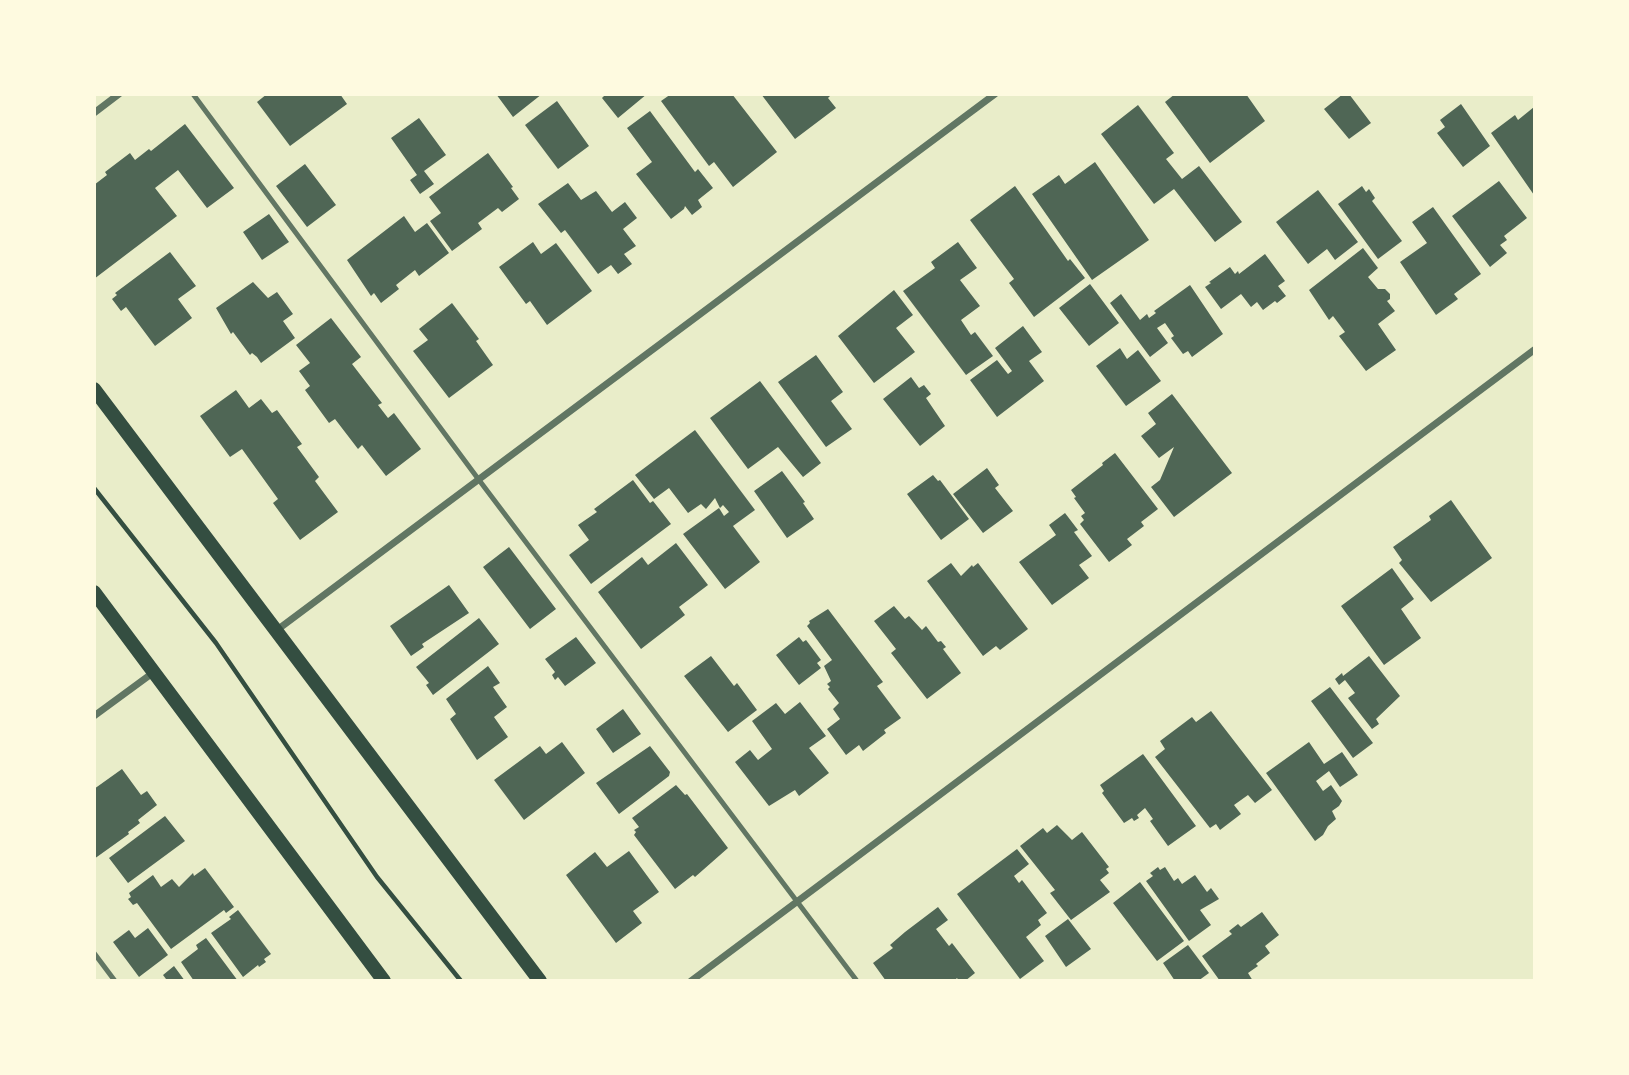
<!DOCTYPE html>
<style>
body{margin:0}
#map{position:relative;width:1629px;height:1075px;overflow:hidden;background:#e9edc9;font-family:Arial,sans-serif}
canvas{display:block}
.frame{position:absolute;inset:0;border:96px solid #fefae0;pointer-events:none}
</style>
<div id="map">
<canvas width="1629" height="1075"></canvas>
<div class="frame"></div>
</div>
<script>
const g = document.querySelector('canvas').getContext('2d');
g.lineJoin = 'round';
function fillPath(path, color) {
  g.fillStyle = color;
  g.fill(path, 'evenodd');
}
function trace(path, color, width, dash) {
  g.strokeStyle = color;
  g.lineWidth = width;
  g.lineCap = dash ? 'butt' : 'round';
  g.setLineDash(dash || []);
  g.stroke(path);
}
const building = new Path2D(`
 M267 94H340L347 104 290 146 257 102Z
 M496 94H542L513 117Z
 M606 94H647L618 118 602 98Z
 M671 94H732L777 152 733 187 714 162 709 166 661 101Z
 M761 94H832L828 98 836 108 795 139Z
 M1175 94H1246L1265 121 1210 163 1165 102Z
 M1343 94H1349L1371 123 1349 139 1324 109Z
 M557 101 589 146 558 169 525 125Z
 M1461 104 1490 146 1463 167 1437 133 1445 127 1440 120Z
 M1138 105 1174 153 1166 159 1182 179 1199 166 1242 222 1215 242 1174 189 1154 204 1101 134Z
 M1534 107V195L1491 133 1515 115 1518 120Z
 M650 111 695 172 698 169 713 188 698 200 702 207 692 215 685 206 684 209 671 219 636 174 652 162 627 128Z
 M419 118 446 155 424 171 434 184 420 194 410 180 417 175 391 138Z
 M185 124 234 188 207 208 178 170 155 188 177 216 94 279V185L107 175 105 172 130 153 135 160 149 149 151 151Z
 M488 153 513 187 511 188 519 199 502 212 498 208 478 223 482 229 452 251 430 221 441 213 429 197Z
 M1095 162 1149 240 1092 280 1032 194 1059 175 1065 184Z
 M305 164 336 205 307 227 276 186Z
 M1499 181 1527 218 1504 236 1507 240 1500 245 1507 253 1490 267 1452 216Z
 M568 183 581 200 596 191 612 212 625 202 637 218 623 229 636 246 624 254 632 264 618 274 611 265 598 274 565 230 561 233 538 204Z
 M1015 186 1068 261 1070 259 1085 278 1034 317 1009 283 1014 279 970 220Z
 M1362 186 1366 192 1369 189 1375 198 1372 201 1402 241 1378 259 1338 204Z
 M1318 190 1358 242 1335 260 1327 249 1308 264 1276 222Z
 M1433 207 1481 274 1454 294 1458 299 1436 315 1400 262 1427 243 1412 222Z
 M269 214 289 242 262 260 243 232Z
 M404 216 415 232 427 223 449 253 419 276 415 270 396 285 399 289 381 303 374 293 371 296 347 260Z
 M533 242 541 254 556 243 592 291 547 325 530 301 526 304 499 267Z
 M958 242 977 268 960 280 980 306 961 320 971 335 975 332 993 356 966 375 903 291 935 268 931 262Z
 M1363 248 1378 268 1368 277 1378 289H1385L1390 294V299L1387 301 1395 311 1378 324 1396 350 1366 371 1339 336 1345 332 1333 316 1329 320 1309 290Z
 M170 252 196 286 178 299 192 318 155 346 126 307 121 311 112 299 117 295 115 293Z
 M1265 254 1285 281 1278 286 1286 296 1277 303 1275 301 1263 310 1257 302 1251 307 1241 294 1221 309 1205 287 1211 283 1209 282 1230 267 1235 274 1238 271 1239 274Z
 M253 282 268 298 277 292 293 314 283 321 295 338 261 363 257 357 252 353 250 355 233 332 231 334 216 308Z
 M1090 284 1119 323 1089 346 1059 308Z
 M1190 285 1223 334 1192 357 1188 351 1183 354 1171 338 1174 336 1165 323 1157 328 1168 343 1150 357 1110 303 1121 294 1140 320 1147 314 1149 318 1156 313 1154 311Z
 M894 290 913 315 896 328 915 352 874 383 838 336Z
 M452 303 479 339 476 341 493 365 449 398 413 351 428 340 419 329Z
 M331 318 361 357 352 364 382 403 378 405 388 418 394 413 421 449 386 476 362 445 358 449 335 419 329 423 305 390 310 386 299 371 310 363 296 345Z
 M1023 326 1042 352 1029 361 1044 381 997 417 970 380 997 360 1008 374 1012 371 995 348Z
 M1120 348 1127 359 1138 350 1161 381 1126 406 1096 366Z
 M816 355 843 392 831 401 852 429 826 447 778 382Z
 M911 377 919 388 924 385 931 394 926 398 945 426 920 446 883 399Z
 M760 381 821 463 803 477 778 447 748 469 710 418Z
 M236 390 249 408 261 399 272 413 277 410 302 444 297 447 319 477 315 481 338 512 300 540 273 503 278 499 242 449 230 457 200 416Z
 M1172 394 1232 473 1174 517 1151 487 1160 480 1174 447 1159 458 1141 436 1156 424 1148 413Z
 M695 430 755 510 733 526 760 562 725 589 683 534 719 508 724 516 729 512 723 505 720 508 715 498 706 509 701 504 688 513 669 488 654 499 635 475Z
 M1115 453 1158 509 1141 522 1144 526 1127 539 1132 545 1109 562 1080 524 1084 520 1081 516 1085 513 1074 498 1076 497 1071 490 1103 465 1102 463Z
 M987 468 999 485 995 488 1013 511 983 533 953 494Z
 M782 471 805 502 803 503 814 519 787 538 754 491Z
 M933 475 938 481 940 480 969 519 941 540 907 494Z
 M633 480 650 503 653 501 671 524 591 584 569 555 589 540 578 525 597 512 594 509Z
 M1451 500 1492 558 1431 602 1399 563 1402 560 1393 547 1431 520 1429 516Z
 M1065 513 1078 530 1074 532 1092 556 1079 565 1089 578 1052 605 1019 562 1056 535 1049 525Z
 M676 543 708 585 679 607 685 615 641 649 598 592 642 557 648 565Z
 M509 547 556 609 530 629 483 567Z
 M951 563 961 576 972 565 973 567 978 563 1028 629 1000 650 996 646 983 656 927 581Z
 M1392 568 1414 599 1401 609 1421 638 1384 665 1341 606Z
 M449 585 469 613 422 644 424 647 411 656 390 626Z
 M894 606 905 619 909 616 922 630 926 626 938 642 941 641 946 647 943 649 961 673 927 699 891 653 896 649 874 621Z
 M828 609 883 682 877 686 901 718 884 730 886 733 863 751 859 745 846 755 827 729 840 719 833 709 839 703 828 689 830 687 827 684 831 681 824 666 832 660 807 626 810 623 809 621Z
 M479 618 499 644 433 695 426 685 429 683 416 667Z
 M576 637 596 663 565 686 558 677 555 680 552 675 555 672 545 659Z
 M799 637 803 642 806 640 821 660 817 663 821 668 799 685 776 655Z
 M711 656 734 686 737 683 757 710 728 732 684 676Z
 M1369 656 1400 696 1376 719 1379 724 1372 729 1348 698 1355 693 1345 680 1339 685 1335 679 1342 673 1343 676Z
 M488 666 500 683 493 687 507 707 494 717 508 737 477 760 450 719 456 714 446 699Z
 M1330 687 1373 743 1353 758 1311 701Z
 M800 702 826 736 809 748 829 773 799 796 795 790 769 806 735 762 750 750 758 760 772 749 752 721 776 703 785 714Z
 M623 709 641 734 613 753 596 729Z
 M1211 711 1272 790 1255 803 1248 795 1234 805 1241 814 1220 830 1216 824 1210 828 1155 757 1165 749 1160 741 1192 717 1196 722Z
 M562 742 585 773 524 820 494 780 540 746 546 754Z
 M1309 742 1324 764 1342 752 1358 775 1340 787 1329 771 1316 781 1323 791 1331 785 1342 801 1339 806 1332 811 1336 819 1328 826 1323 835 1315 841 1266 773Z
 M650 746 670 772 669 776 619 814 596 783Z
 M1143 754 1196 826 1168 846 1150 821 1153 819 1145 808 1137 815 1139 818 1134 821 1132 818 1124 823 1102 793 1104 791 1100 785Z
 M122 769 141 795 147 791 157 805 138 820 140 823 128 832 129 834 94 859V789Z
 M676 785 685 795 687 794 728 848 695 877 693 875 675 889 634 835 636 832 634 830 639 827 632 818Z
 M165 816 185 841 128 883 109 858Z
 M1057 825 1072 840 1082 832 1109 867 1106 869 1109 873 1100 880 1110 892 1071 920 1050 893 1055 890 1020 846 1043 828 1047 833Z
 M1017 849 1029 864 1014 876 1019 883 1022 880 1047 913 1038 920 1041 925 1026 937 1044 961 1020 979 957 894Z
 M629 851 659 892 633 911 642 923 616 943 566 875 595 852 607 867Z
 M1158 867 1160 870 1165 867 1174 881 1178 878 1182 884 1195 875 1207 892 1211 888 1219 899 1200 910 1211 925 1189 941 1146 881 1153 876 1150 873Z
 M205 868 234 907 226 913 224 910 171 949 137 903 133 905 128 899 131 897 129 893 153 875 161 887 172 879 179 887 193 873 194 876Z
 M1140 882 1184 941 1157 961 1113 903Z
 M938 907 948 920 936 929 949 946 952 943 975 973 965 981H959L957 978 954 981H886L873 963 893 948 890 945 905 932Z
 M238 910 271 954 264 959 266 962 259 967 258 965 243 977 211 933 231 919 229 917Z
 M1262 912 1279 935 1265 946 1270 953 1256 964 1258 966 1248 973 1253 981H1220L1202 956 1232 934 1229 931 1238 924 1241 927Z
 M1068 919 1091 949 1066 967 1045 936Z
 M148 928 168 955 139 977 113 942 129 930 135 938Z
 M206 938 238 981H194L181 962 198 949 196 945Z
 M1188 945 1209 973 1198 981H1175L1163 963Z
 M174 966 185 981H163L166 979 163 975Z`);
const path = new Path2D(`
 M94 488 216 643 377 877 461 981`);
const service = new Path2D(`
 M193 94 479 480 857 981
 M94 953 115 981`);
const minor = new Path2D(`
 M94 113 119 94
 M277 630 995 94
 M94 716 154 672
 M691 981 1534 350`);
const secondary = new Path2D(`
 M94 389 540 981
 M94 592 384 981`);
fillPath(building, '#4f6655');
trace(path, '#344e41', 4.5);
trace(service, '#617663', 5);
trace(minor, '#617663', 7);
trace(secondary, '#344e41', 14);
</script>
